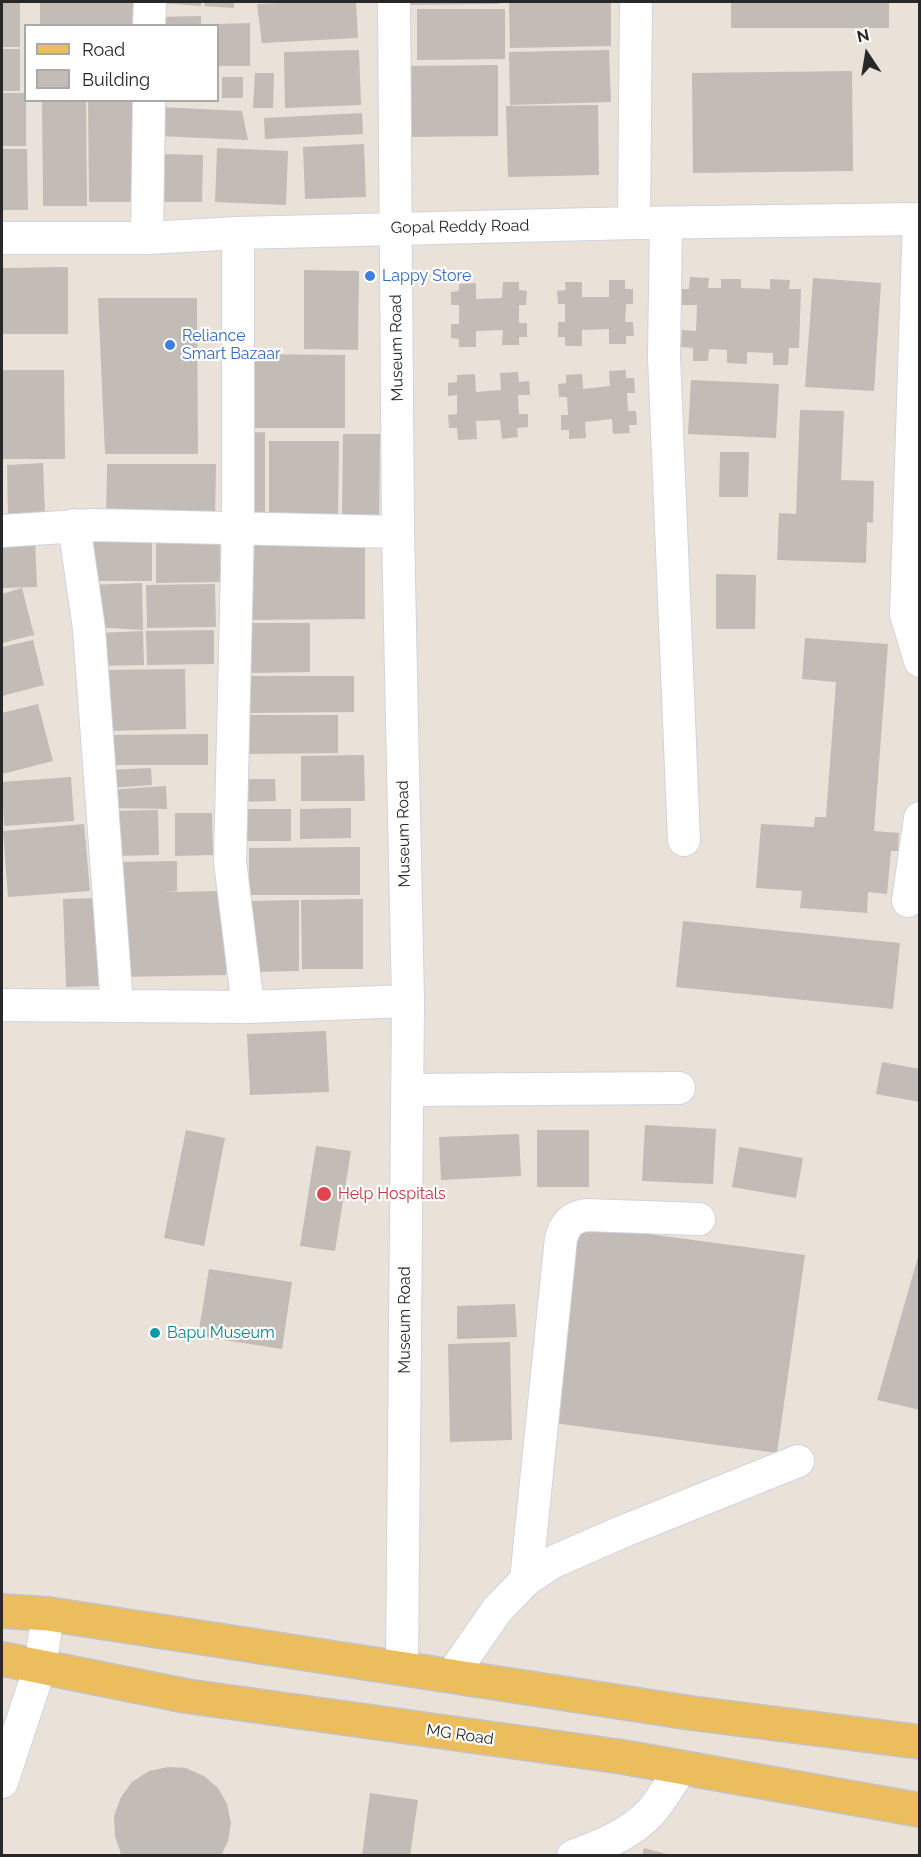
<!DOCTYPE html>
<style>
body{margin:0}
#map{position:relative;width:921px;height:1857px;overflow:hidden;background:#eae1d9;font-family:Raleway,sans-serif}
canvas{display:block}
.frame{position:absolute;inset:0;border:3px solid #282828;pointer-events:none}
.legend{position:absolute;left:24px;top:24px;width:195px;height:78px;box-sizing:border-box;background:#fff;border:2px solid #a9a9a9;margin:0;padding:8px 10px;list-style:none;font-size:18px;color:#282828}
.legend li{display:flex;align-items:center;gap:12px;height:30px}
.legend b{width:30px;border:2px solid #a9a9a9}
.north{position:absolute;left:837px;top:24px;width:60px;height:60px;-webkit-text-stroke:4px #fff;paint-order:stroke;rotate:348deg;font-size:16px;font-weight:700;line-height:24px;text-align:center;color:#282828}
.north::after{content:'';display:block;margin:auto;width:21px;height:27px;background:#282828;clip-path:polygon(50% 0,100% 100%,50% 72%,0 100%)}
</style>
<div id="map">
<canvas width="921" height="1857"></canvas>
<div class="frame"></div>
<ul class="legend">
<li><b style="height:8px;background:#ebbd5d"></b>Road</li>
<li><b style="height:16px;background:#c2bbb6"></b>Building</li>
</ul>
<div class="north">N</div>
</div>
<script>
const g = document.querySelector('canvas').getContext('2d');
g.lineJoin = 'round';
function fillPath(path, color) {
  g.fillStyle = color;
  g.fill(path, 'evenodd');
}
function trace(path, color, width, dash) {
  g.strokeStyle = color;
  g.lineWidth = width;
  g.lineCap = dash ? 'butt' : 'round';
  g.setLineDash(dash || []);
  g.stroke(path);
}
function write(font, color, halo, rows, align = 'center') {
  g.font = font + ' Raleway,sans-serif';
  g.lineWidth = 4.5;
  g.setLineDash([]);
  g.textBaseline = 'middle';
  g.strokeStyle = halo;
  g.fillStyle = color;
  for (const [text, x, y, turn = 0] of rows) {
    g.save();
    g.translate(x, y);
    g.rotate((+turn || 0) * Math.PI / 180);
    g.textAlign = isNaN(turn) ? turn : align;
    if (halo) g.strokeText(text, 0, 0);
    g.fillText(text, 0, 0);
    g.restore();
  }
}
const building = new Path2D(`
 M2 2H20V47H2Z
 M40 2H137L136 26H40Z
 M161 2H201V6L161 3Z
 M205 2H234V8L204 6Z
 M306 2H356L358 38 262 43 257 4Z
 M399 2H499V4L399 5Z
 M509 2H611V46L510 48Z
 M731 2H889V28H731Z
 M417 9H505V59L417 60Z
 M201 16V26H159V17Z
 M250 23V66H218V24Z
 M2 49H20V91H2Z
 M359 50 361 105 285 108 284 52Z
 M609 50 611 102 510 105 509 52Z
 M498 65V136L406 137V66Z
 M852 71 853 171 693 173 692 73Z
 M255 73H274L273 108H253Z
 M222 77H243V98H222Z
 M2 93H26V146H2Z
 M42 100H86L87 206H43Z
 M88 100H133L134 202H89Z
 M598 105 599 175 508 177 506 106Z
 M160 107 242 111 248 140 159 136Z
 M362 113 363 134 265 139 264 118Z
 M364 144 366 197 305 199 303 147Z
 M217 148 288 151 286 205 215 202Z
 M2 149H27L28 210H2Z
 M158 154 203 155 202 202H157Z
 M68 267V334H2V268Z
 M304 270 359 271 358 350 304 349Z
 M690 277 709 278 708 288H721V279H741V288L770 289V279L790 280 789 289H801L799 348H789L788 365H773V353L747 352V364L727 363V350L709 349 708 361H693V348L681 347 682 330 696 331 697 305H681L682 289H689Z
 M813 278 881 283 874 391 805 387Z
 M609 280H625V289H633V304H626L625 322H633L634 336H626V344H609V329L582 330V346H565V337H558V322H565V304H558L557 291 566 290 565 282H582V297H609Z
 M503 282H519V290L527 291 526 305H519V323H527V337H519V345H502L503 330 476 331V347H459V339L451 338V324H459V305H451V292L459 291V284L476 283V299L502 298Z
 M98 298H197L198 454H105Z
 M246 354 345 355V428H246Z
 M2 370H64L65 459H2Z
 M626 370V378H634L635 393H627L628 411H636L637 425H629L630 433 613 434 612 419 585 422 586 438 569 439V430H561V415H568L567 397H559L558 384 566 383V375L582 374 583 389 610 386 609 371Z
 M518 372 519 382 529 381 530 395H518L519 414H528V427L517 428 518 437 502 439 500 420 476 421 477 439 458 440 457 428H449L448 415 457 414V395L448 396V383L457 382V375L475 374 476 392 501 390 500 373Z
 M691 380 779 384 776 438 688 434Z
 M800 410 844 411 841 480 874 481 873 523 867 522 866 563 777 560 779 513 796 514Z
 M265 432V520H245L244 433Z
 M343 434H380L379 521 342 520Z
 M269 441H339L338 520 269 519Z
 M720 452H749L748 497H719Z
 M43 463 45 514 8 515 7 465Z
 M107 464H216L215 522H106Z
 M220 534V582L156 583V535Z
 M35 537 37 587 2 588V538Z
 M86 537H152V581H87Z
 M365 539V619L241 620 240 540Z
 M716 574 756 575 755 629H716Z
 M142 583 143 630 92 627 89 585Z
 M215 584 216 627 147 628 146 585Z
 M22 588 34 635 2 643V594Z
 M246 623H310V672L246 673Z
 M214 630V664L147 665 146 631Z
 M143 631 144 665 99 666 98 633Z
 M805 638 888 644 874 831 899 833 898 851H891L887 894 868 892 867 913 800 908 802 891 756 888 761 824 814 827 815 817H826L836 682 802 679Z
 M33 640 44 685 2 696V647Z
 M185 669 186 729 106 731 100 670Z
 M248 676H354V712L248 713Z
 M38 704 53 761 2 774V713Z
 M248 715H338V753L248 754Z
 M208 734V765H106L105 735Z
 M364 755 365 801H301V756Z
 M151 768 152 785 110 788 108 770Z
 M71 777 74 821 4 826 2 782Z
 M236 779H275L276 801 236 802Z
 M166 786 167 809 110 808 108 790Z
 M351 808V838L300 839V809Z
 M242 809H291V841H242Z
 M158 810 159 855 113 856V811Z
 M175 813H212L213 855 175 856Z
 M84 824 90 891 8 897 3 831Z
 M360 847V895H249V848Z
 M177 861V891L164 892 226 891V975L119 977 117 862Z
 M98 898 101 986 66 987 63 899Z
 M363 899V969H302L301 900Z
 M299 900V971L250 972 248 901Z
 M683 921 900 943 893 1009 676 987Z
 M326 1031 329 1092 250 1095 247 1034Z
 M882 1062 920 1069V1102L876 1094Z
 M645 1125 716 1129 713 1184 642 1181Z
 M186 1130 225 1138 204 1246 164 1238Z
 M537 1130H589V1187H537Z
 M519 1134 521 1176 441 1180 439 1137Z
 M316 1146 351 1151 335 1251 300 1246Z
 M739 1147 803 1158 796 1198 732 1187Z
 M574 1224 805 1255 777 1453 547 1422Z
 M920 1250V1410L877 1400Z
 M209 1269 292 1282 282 1349 198 1336Z
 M515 1304 517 1337 457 1339V1306Z
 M510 1342 512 1440 450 1442 448 1344Z
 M168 1767 186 1768 204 1776 218 1788 227 1804 231 1823 228 1841 221 1856 121 1854 115 1836 114 1816 121 1797 132 1782 149 1771Z
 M370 1793 418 1800 410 1856H362Z
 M644 1848 670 1855V1856H642Z`);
const minor = new Path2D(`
 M394 2 398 532 408 1001 402 1667
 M149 26 150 2
 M919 219 906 614 920 661
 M634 223 636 2
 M666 224 664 357 684 840
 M238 233V527L230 861 248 1007
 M2 238H147L238 233 634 223 920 219
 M147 238 149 100
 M74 525 89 629 117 1006
 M2 531 94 525 398 532
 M908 901 920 818
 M2 1005 248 1007 408 1001
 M407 1090 679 1088
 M526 1580 561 1238C566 1223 571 1218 586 1215L699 1219
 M452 1675 497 1610 526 1580 553 1562 624 1531 798 1461
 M2 1782 40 1667 48 1614
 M573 1856C600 1846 629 1835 650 1813 662 1800 671 1782 682 1767`);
const major = new Path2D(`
 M2 1611 48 1614 691 1713 920 1742
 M2 1659 186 1696 623 1757 920 1810`);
const markers = [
 [370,276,6,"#3f7fe0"],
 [170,345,6,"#3f7fe0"],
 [324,1194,8,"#e0444e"],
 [155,1333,6,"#0f9aa8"]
];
const streetNames = [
 ["Gopal Reddy Road",460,227,-1],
 ["Museum Road",397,348,-91],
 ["Museum Road",404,834,-91],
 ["Museum Road",405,1320,-90],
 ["MG Road",460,1735,8]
];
const shopNames = [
 ["Lappy Store",382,276],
 ["Reliance",182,336],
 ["Smart Bazaar",182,354]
];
const healthNames = [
 ["Help Hospitals",338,1194]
];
const cultureNames = [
 ["Bapu Museum",167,1333]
];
fillPath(building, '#c2bbb6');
trace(minor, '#cfd4e1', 34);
trace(major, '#c3c3c3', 36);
trace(minor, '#fff', 32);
trace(major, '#ebbd5d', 33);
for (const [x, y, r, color] of markers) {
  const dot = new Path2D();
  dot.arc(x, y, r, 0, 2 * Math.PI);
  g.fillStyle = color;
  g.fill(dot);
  trace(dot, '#fff', 2);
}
write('16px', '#282828', '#fff', streetNames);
write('16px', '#366cbe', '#fff', shopNames, 'left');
write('16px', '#be3a42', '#fff', healthNames, 'left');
write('16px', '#0d838f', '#fff', cultureNames, 'left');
</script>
